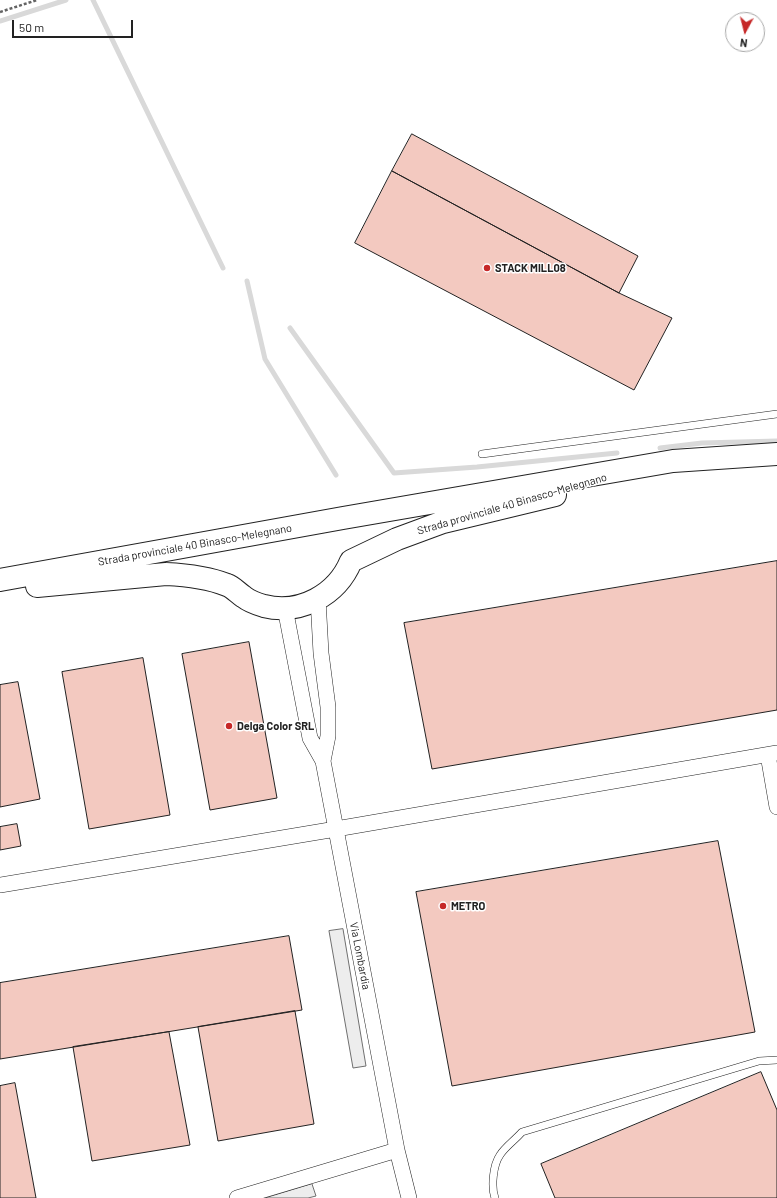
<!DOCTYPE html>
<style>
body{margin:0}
#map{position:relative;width:777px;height:1198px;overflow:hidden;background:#fff;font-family:Barlow,sans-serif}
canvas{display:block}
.north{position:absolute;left:725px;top:12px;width:40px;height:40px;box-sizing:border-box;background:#fff;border:1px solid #a7a7a7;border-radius:50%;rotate:187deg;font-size:11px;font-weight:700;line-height:16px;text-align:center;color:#222}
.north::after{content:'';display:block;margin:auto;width:14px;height:18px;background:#c62828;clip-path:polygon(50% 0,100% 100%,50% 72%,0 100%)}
.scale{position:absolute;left:12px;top:20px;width:121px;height:18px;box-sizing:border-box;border:2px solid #222;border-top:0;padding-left:5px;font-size:12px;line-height:14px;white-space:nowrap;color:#222;-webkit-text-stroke:3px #fff;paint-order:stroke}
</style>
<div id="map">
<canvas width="777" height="1198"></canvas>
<div class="north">N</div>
<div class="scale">50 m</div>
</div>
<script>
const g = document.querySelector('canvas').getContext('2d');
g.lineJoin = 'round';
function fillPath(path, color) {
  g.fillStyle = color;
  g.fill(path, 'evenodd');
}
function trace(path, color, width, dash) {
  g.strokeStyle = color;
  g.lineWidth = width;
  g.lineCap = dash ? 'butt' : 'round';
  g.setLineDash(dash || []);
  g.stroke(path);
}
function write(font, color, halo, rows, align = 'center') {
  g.font = font + ' Barlow,sans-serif';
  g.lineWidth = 3;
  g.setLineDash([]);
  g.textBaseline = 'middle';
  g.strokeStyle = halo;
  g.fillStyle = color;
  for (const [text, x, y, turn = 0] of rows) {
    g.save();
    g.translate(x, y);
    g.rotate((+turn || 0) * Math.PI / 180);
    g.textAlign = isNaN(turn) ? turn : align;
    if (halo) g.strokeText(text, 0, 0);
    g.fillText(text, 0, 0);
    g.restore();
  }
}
const parking = new Path2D(`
 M343 929 366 1066 353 1068 329 931Z
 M312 1184 316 1196 308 1198H265Z`);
const stream = new Path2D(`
 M93 0 223 268
 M0 21 66 0
 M247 281 265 359 336 475
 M290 328 394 473 477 467 617 453
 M660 448 702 443 777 441`);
const building = new Path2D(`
 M412 134 638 256 619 293 392 171Z
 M392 171 619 293 672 318 634 390 355 243Z
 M777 561V710L432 769 404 623Z
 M249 642 277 798 210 810 182 654Z
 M143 658 170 815 89 829 62 672Z
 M18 682 40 799 0 807V685Z
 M17 824 21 846 0 850V827Z
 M718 841 755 1032 452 1086 416 892Z
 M289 936 302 1010 0 1059V983Z
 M295 1011 314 1124 218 1141 198 1027Z
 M169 1032 190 1145 92 1161 73 1047Z
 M761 1072 777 1110V1198H555L541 1164Z
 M15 1083 36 1198H0V1086Z`);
const path = new Path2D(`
 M0 12 37 0`);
const service = new Path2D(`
 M482 454 777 414
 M495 1198C491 1187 493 1165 500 1155 505 1147 515 1140 522 1132L759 1061 777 1060`);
const minor = new Path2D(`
 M318 599 321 653 328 707V736L323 761 397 1150 409 1198
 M285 608 310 738 323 761
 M768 755 777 807
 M0 885 336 829 777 753
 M237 1198 397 1150`);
const primary = new Path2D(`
 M0 580 343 518 673 461 777 454
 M37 586 166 574C187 575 207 577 227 585 233 587 238 593 244 597 249 601 257 604 264 606 300 615 337 595 351 561L397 539 443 522 555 495`);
const markers = [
 [487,268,4,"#c62828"],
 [229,726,4,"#c62828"],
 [443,906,4,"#c62828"]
];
const poiNames = [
 ["STACK MILL08",495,268],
 ["Delga Color SRL",237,726],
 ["METRO",451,906]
];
const streetNames = [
 ["Strada provinciale 40 Binasco-Melegnano",512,504,-16],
 ["Strada provinciale 40 Binasco-Melegnano",195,545,-10],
 ["Via Lombardia",360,956,79]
];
fillPath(parking, '#ededed');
trace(parking, '#6f6f6f', 1);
trace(stream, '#d9d9d9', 5);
fillPath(building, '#f3c9c0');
trace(building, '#222', 1);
trace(service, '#222', 8);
trace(minor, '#222', 16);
trace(primary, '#222', 24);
trace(path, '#646464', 2.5, [3, 2]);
trace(service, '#fff', 7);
trace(minor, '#fff', 15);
trace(primary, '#fff', 22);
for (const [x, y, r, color] of markers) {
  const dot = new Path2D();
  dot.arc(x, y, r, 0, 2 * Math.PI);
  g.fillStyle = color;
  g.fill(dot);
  trace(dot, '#fff', 1.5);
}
write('bold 11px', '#222', '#fff', poiNames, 'left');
write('11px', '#222', '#fff', streetNames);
</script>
